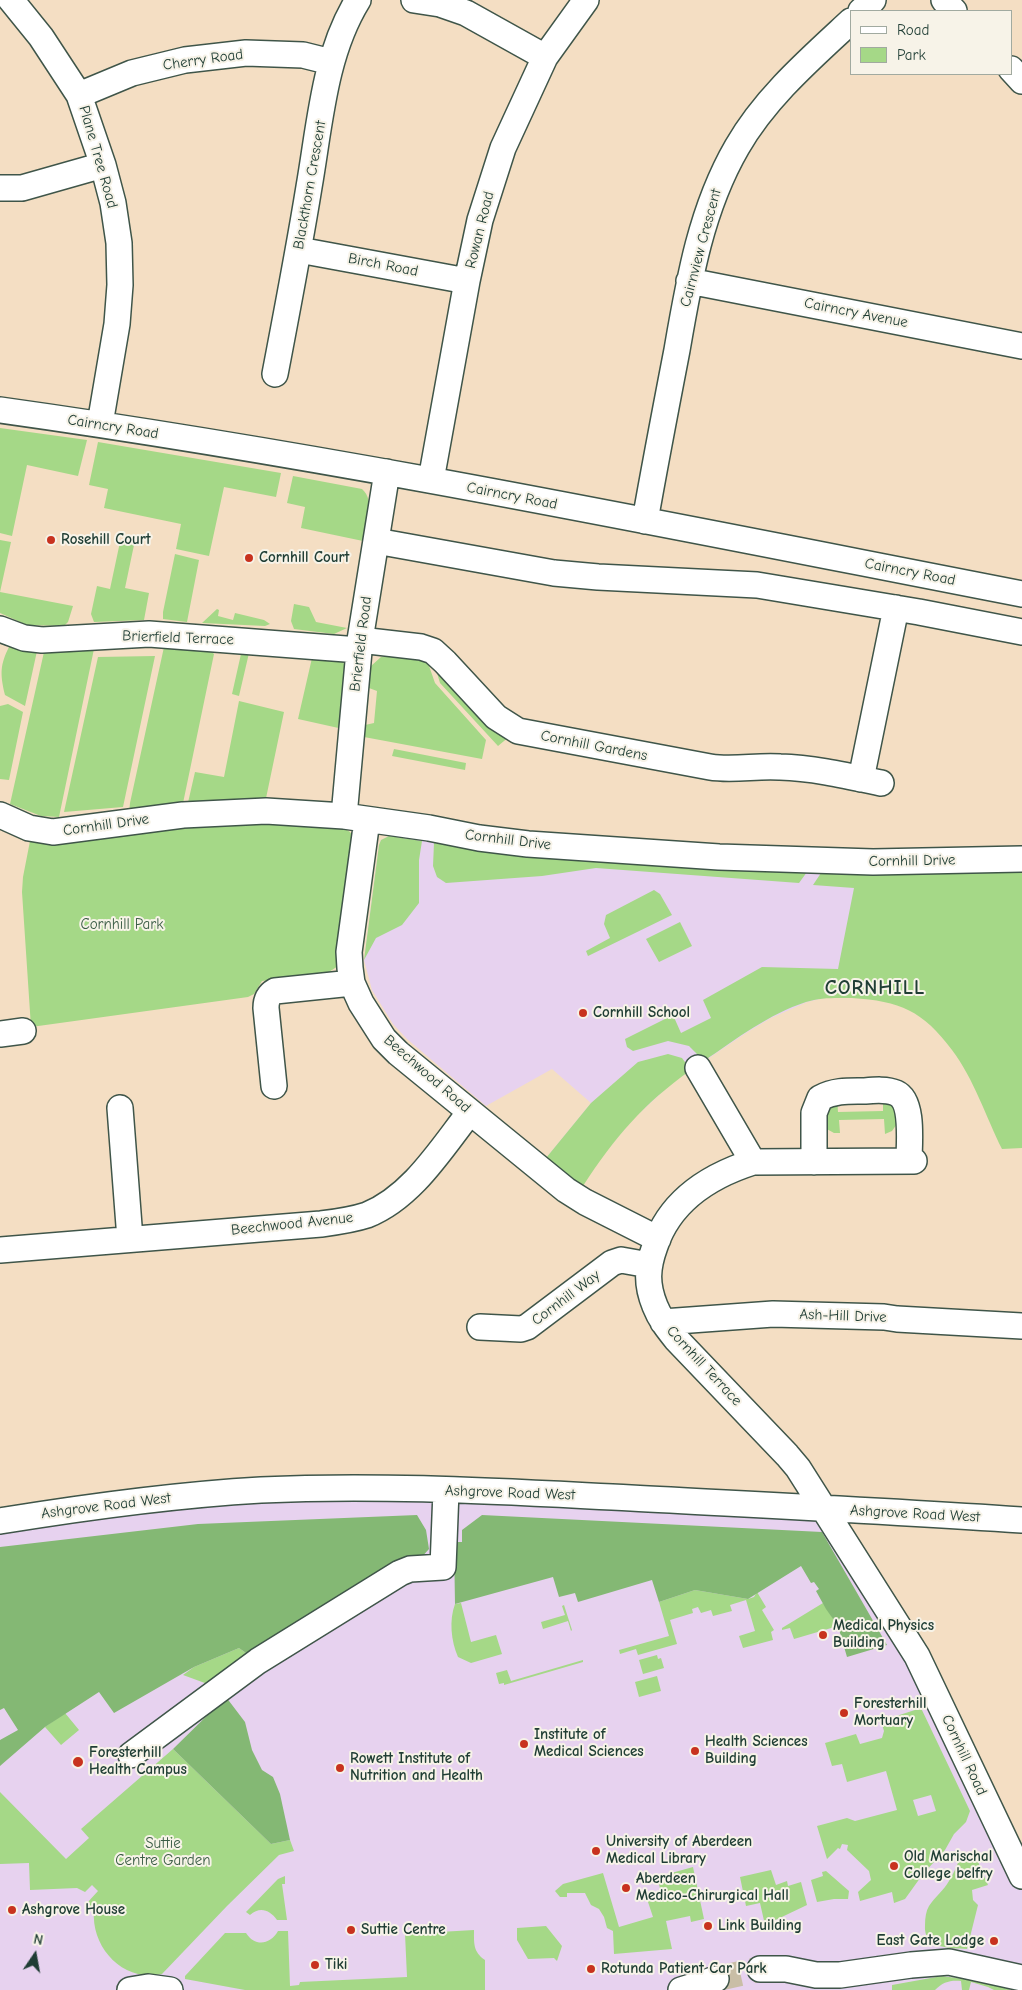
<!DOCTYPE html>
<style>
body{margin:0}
#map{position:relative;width:1022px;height:1990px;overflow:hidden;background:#f4dec3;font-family:"Comic Neue",sans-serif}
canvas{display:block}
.legend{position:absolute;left:850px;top:10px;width:162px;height:65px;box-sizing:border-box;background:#f7f3e8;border:1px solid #a1aaa0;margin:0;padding:6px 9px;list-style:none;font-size:15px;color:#1f3d34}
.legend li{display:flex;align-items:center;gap:10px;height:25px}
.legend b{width:25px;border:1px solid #a1aaa0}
.north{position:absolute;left:10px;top:1930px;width:50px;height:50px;-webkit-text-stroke:4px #f7f3e8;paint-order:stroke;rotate:12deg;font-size:14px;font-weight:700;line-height:20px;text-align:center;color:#1f3d34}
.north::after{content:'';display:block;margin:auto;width:18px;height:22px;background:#1f3d34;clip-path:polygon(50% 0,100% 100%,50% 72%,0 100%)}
</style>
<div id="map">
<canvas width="1022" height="1990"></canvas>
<ul class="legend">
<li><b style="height:6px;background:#fff"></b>Road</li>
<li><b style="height:14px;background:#a5d887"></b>Park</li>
</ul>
<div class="north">N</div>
</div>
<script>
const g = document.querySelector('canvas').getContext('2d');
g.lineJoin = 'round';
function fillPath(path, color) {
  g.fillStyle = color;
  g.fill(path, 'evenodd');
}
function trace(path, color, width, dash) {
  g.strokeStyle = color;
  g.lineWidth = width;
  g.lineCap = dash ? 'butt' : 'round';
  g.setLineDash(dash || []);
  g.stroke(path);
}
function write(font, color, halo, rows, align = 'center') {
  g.font = font + ' "Comic Neue",sans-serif';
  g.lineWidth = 4;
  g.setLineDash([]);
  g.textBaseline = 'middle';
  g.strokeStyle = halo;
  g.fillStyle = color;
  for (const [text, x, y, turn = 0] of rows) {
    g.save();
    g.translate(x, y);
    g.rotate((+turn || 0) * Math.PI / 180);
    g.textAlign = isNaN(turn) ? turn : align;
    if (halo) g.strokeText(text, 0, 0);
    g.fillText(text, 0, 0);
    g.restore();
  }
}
const built = new Path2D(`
 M389 836 518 854 821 873H868L854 998H824L807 1002 771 1018 746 1033 672 1083 633 1119 604 1154 546 1158 591 1103 552 1069 486 1106 407 1039 393 1024 372 990 364 960 379 845 381 840Z
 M244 1491 823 1508 1022 1874V1990H0V1519Z`);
const green = new Path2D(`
 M0 428 87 440 78 476 27 465 12 536 0 533Z
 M98 442 281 473 276 497 224 487 209 556 176 549 181 524 104 508 108 489 89 485Z
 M293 476 362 489C376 501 366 525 363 541L301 528 305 507 287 503Z
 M0 540 11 542 0 592 73 606 68 622 64 626 27 625 0 613Z
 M120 542 134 545 125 588 149 593 144 620 94 622 91 614 97 586 110 589Z
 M175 554 199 560 187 622 163 619V612Z
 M294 604 309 607 316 622 347 628 334 634 294 629 291 621Z
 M217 609 219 610 218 616 233 620 235 613 264 620 270 624 265 626 202 623Z
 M9 647 37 651 25 706 5 695C0 674 0 665 9 647Z
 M164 647 209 649 214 654 182 808 129 813 130 803Z
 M94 649 59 817 41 816 10 804 44 652Z
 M249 653 239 696 232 694 241 654Z
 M155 656 123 807 64 812 98 657Z
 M403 656 428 663 435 683 486 740 482 759 364 737 365 725 374 723 377 691 369 688 371 666 381 657Z
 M312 658 343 662 347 670 343 729 298 719Z
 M433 660 510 736 498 746 440 683Z
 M239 701 284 712 265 803 187 807 195 772 224 777Z
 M8 704 23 712 9 780 0 779V706Z
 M394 749 466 763 465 770 392 756Z
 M258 823C278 823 331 822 347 830 351 832 353 836 355 839L341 964 329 972 262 981 254 994 248 997 31 1027 22 892 23 877 30 841 53 843 182 828Z
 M389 836 422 841 419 860V903L402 925 376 938 364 960 379 845 381 840Z
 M434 843 518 854 807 872 799 883 596 868 542 876 446 883 437 877 433 866Z
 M1022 869V1148L1002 1149C986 1117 974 1079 952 1050 923 1011 900 1001 852 998 837 998 821 997 806 1002 769 1014 736 1039 704 1061L689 1046 668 1041 633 1051 627 1047 625 1039 673 1015 681 1033 711 1018 703 1000 762 967 838 969 854 888 813 885 821 873Z
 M654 890 660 894 672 915 588 956 586 951 610 938 604 924 606 915Z
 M680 922 692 946 659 962 646 939Z
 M668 1054 682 1058 691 1070C643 1104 615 1137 583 1186L546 1158 591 1103 638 1062Z
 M837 1098 838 1112 883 1111V1099L895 1104 899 1121 892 1131 885 1134 884 1119 839 1120 840 1133H834L825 1128V1105Z
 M695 1590 748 1599 754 1597 757 1592 766 1607 762 1610 774 1630 771 1632 773 1640 743 1648 739 1636 755 1631 746 1600 730 1605 732 1611 713 1616 711 1610 701 1613 698 1607 692 1609 693 1613 670 1620 677 1644 638 1655 636 1649 620 1654 619 1650 669 1636 659 1602Z
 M461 1603 471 1642 496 1635 502 1654 471 1663 458 1657C451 1641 449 1620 455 1604Z
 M823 1603 838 1626 794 1639 790 1628 782 1630V1628Z
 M564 1605 572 1630 571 1631 568 1621 543 1629 541 1622 565 1615 562 1606Z
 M239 1648 253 1658 213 1686 183 1675 194 1667Z
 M657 1655 658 1659 661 1658 664 1668 643 1674 639 1660Z
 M583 1660V1662L504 1685V1683L499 1684 496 1673 507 1670 511 1681Z
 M657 1676 661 1691 639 1697 635 1682Z
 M921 1708 970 1811 966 1822 954 1834 945 1850 923 1874 905 1899 894 1903 892 1892 860 1901 858 1892 871 1880 869 1871 847 1850 848 1845 842 1844 840 1849 838 1848 827 1859 817 1826 847 1818 855 1821 897 1810 886 1771 847 1782 842 1764 832 1766 825 1743 856 1734 860 1744 882 1738 884 1731 881 1721ZM931 1795 936 1811 918 1816 913 1800Z
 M65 1713 79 1730 61 1745 45 1727Z
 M173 1749 271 1844 290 1840 294 1851 279 1855 227 1906 162 1974C124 1983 91 1948 94 1911L87 1903 98 1891 92 1885 85 1892 77 1888 30 1890 29 1863 0 1864V1792L66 1859 89 1838 81 1829Z
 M966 1854 976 1857 988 1885 972 1890 973 1900 978 1905 967 1949C950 1948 923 1949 925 1925 925 1918 926 1911 929 1906 935 1897 944 1890 949 1881 954 1873 957 1865 961 1856Z
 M693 1867 704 1919 691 1922 690 1916 666 1921 672 1949 614 1954 613 1931 607 1928 604 1917 599 1909 591 1905 585 1893H567V1897H560L555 1891 563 1884 603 1873 619 1927 653 1917 646 1896 661 1892 657 1877Z
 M771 1870 776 1885 787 1881 788 1886 801 1882 807 1905 765 1925 760 1903 746 1906 740 1877Z
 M826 1871 849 1891 848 1899H834L817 1902 811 1880 823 1876 822 1872Z
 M285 1876V1884H282L287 1920H277C270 1910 260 1906 250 1915L246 1912 278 1879Z
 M546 1926 562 1946 557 1961 554 1958 528 1959 517 1940V1928Z
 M474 1930C474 1943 473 1952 485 1960V1990H245L185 1979V1976L225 1933H246C255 1947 270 1945 278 1931H288L290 1986 299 1985 300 1982 407 1977 405 1934Z
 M942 1976 978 1981 1012 1990H994L988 1987 971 1982 969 1990H962L961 1981C950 1980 943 1982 935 1990H892V1985Z`);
const forest = new Path2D(`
 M417 1515 426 1530 429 1549 419 1560 253 1658 239 1648 194 1667 114 1713 99 1692 45 1727 0 1766V1740L18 1730 4 1708 0 1710V1547L198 1524Z
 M482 1515 822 1532 887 1645 847 1657 838 1626 826 1609 816 1591 819 1589 814 1582 811 1583 801 1566 748 1599 695 1590 659 1602 652 1580 578 1602 575 1593 559 1597 553 1577 455 1604 454 1542H462V1530Z
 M226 1697 245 1722 252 1750 262 1770 273 1777 280 1794 290 1840 271 1844 173 1749Z`);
const minorTunnel = new Path2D(`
 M716 1979 760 1969`);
const minor = new Path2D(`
 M11 0 41 37 79 95 103 165 113 203 119 243 120 285 117 324 100 424
 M414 0 440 4 466 13 545 57
 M944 0 954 11
 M861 11 873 0
 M1011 69 1022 81
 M79 95 132 73 185 60 246 53 303 55 331 62
 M0 188H22L103 165
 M299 250 467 281
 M689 281 1022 346
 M275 374C287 311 299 249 309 187 320 124 324 55 358 0
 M0 410C343 458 682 528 1022 594
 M431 480 467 281 480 220 503 148 545 57 586 0
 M645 521C655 464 666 407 677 350 689 280 701 209 737 147 765 98 810 59 851 21
 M376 541 554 573 598 577 757 585 919 612 1022 632
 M0 629 24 638 42 640 149 634 359 650
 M360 640 421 647 433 651 445 662 496 717 518 731 710 767C734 771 757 765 780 767 814 768 848 776 881 783
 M861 779 896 608
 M0 815 29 828 53 832 183 815 266 811 344 816 429 828 479 838 528 844 719 857 873 862 1022 859
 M344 816 360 640 387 472
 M367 820 349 952 350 968 352 983 361 1003 384 1039 398 1053 566 1190 585 1202 658 1239
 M0 1034 23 1031
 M698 1068 753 1162
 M274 1086 266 1008C266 1000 268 995 275 991L352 983
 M120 1108 130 1239
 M914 1161 753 1162C709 1176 670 1201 655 1246 647 1268 646 1284 655 1306 660 1319 668 1329 676 1339L787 1455 798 1468 917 1656 1022 1876
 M814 1162V1113L820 1098C835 1090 849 1091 865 1091 875 1090 887 1089 896 1093 914 1101 909 1144 909 1161
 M0 1250 321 1224C337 1222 352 1220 367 1215 412 1197 441 1149 470 1112
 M663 1322 773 1314 884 1317 897 1319 1022 1326
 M480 1327 521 1329 527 1327 612 1263 621 1260 649 1265
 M0 1521C86 1507 173 1495 261 1490 384 1484 508 1492 631 1498 762 1505 892 1511 1022 1520
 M131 1755 258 1661 400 1573 410 1569 443 1567 446 1491
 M760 1969H786L816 1975H840L911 1965 949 1962 1022 1978
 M130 1990 148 1987 170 1990
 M681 1990 716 1979`);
const markers = [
 [51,540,5,"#c8321e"],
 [249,558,5,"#c8321e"],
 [583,1013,5,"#c8321e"],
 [823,1635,5,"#c8321e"],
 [844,1713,5,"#c8321e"],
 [524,1744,5,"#c8321e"],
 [695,1751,5,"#c8321e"],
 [78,1762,6,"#c8321e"],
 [340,1768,5,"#c8321e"],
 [596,1851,5,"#c8321e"],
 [894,1866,5,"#c8321e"],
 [626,1888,5,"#c8321e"],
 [12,1910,5,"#c8321e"],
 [708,1926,5,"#c8321e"],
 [351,1930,5,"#c8321e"],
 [994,1941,5,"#c8321e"],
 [315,1965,5,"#c8321e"],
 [591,1969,5,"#c8321e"]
];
const streetNames = [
 ["Cherry Road",203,60,-8],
 ["Plane Tree Road",98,157,74],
 ["Blackthorn Crescent",310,185,-80],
 ["Rowan Road",480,230,-76],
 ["Cairnview Crescent",701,248,-75],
 ["Birch Road",383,265,11],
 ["Cairncry Avenue",856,313,11],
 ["Cairncry Road",113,427,9],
 ["Cairncry Road",512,496,11],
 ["Cairncry Road",910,572,11],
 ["Brierfield Terrace",178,638,2],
 ["Brierfield Road",361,644,-83],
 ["Cornhill Gardens",594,746,11],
 ["Cornhill Drive",106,825,-8],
 ["Cornhill Drive",508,840,7],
 ["Cornhill Drive",912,861,-1],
 ["Beechwood Road",427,1074,41],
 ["Beechwood Avenue",292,1224,-6],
 ["Cornhill Way",566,1298,-37],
 ["Ash-Hill Drive",843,1316,2],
 ["Cornhill Terrace",704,1366,47],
 ["Ashgrove Road West",510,1493,2],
 ["Ashgrove Road West",106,1506,-7],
 ["Ashgrove Road West",915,1514,3],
 ["Cornhill Road",964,1755,65]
];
const poiNames = [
 ["Rosehill Court",61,540],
 ["Cornhill Court",259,558],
 ["Cornhill School",593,1013],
 ["Medical Physics",833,1626],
 ["Building",833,1643],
 ["Foresterhill",854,1704],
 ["Mortuary",854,1721],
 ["Institute of",534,1735],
 ["Medical Sciences",534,1752],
 ["Health Sciences",705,1742],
 ["Building",705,1759],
 ["Foresterhill",89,1753],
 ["Health Campus",89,1770],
 ["Rowett Institute of",350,1759],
 ["Nutrition and Health",350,1776],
 ["University of Aberdeen",606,1842],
 ["Medical Library",606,1859],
 ["Old Marischal",904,1857],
 ["College belfry",904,1874],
 ["Aberdeen",636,1879],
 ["Medico-Chirurgical Hall",636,1896],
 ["Ashgrove House",22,1910],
 ["Link Building",718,1926],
 ["Suttie Centre",361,1930],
 ["East Gate Lodge",984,1941,"right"],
 ["Tiki",325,1965],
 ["Rotunda Patient Car Park",601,1969]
];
const parkNames = [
 ["Cornhill Park",122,925],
 ["Suttie",163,1844],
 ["Centre Garden",163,1861]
];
const districtNames = [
 ["CORNHILL",875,988]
];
fillPath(built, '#e7d2ef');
fillPath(green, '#a5d887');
fillPath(forest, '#84b874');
trace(minorTunnel, '#c9bea6', 25, [25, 12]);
trace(minor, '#3f5549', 28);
trace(minor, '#fff', 25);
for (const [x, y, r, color] of markers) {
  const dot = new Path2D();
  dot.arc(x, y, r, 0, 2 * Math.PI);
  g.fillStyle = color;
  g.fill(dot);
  trace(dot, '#f7f3e8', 2);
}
write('15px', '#1f3d34', '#f7f3e8', streetNames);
write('bold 15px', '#1f3d34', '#f7f3e8', poiNames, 'left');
write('15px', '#3a5c45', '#f7f3e8', parkNames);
g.letterSpacing = '1px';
write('bold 20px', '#1f3d34', '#f7f3e8', districtNames);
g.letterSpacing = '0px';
</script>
